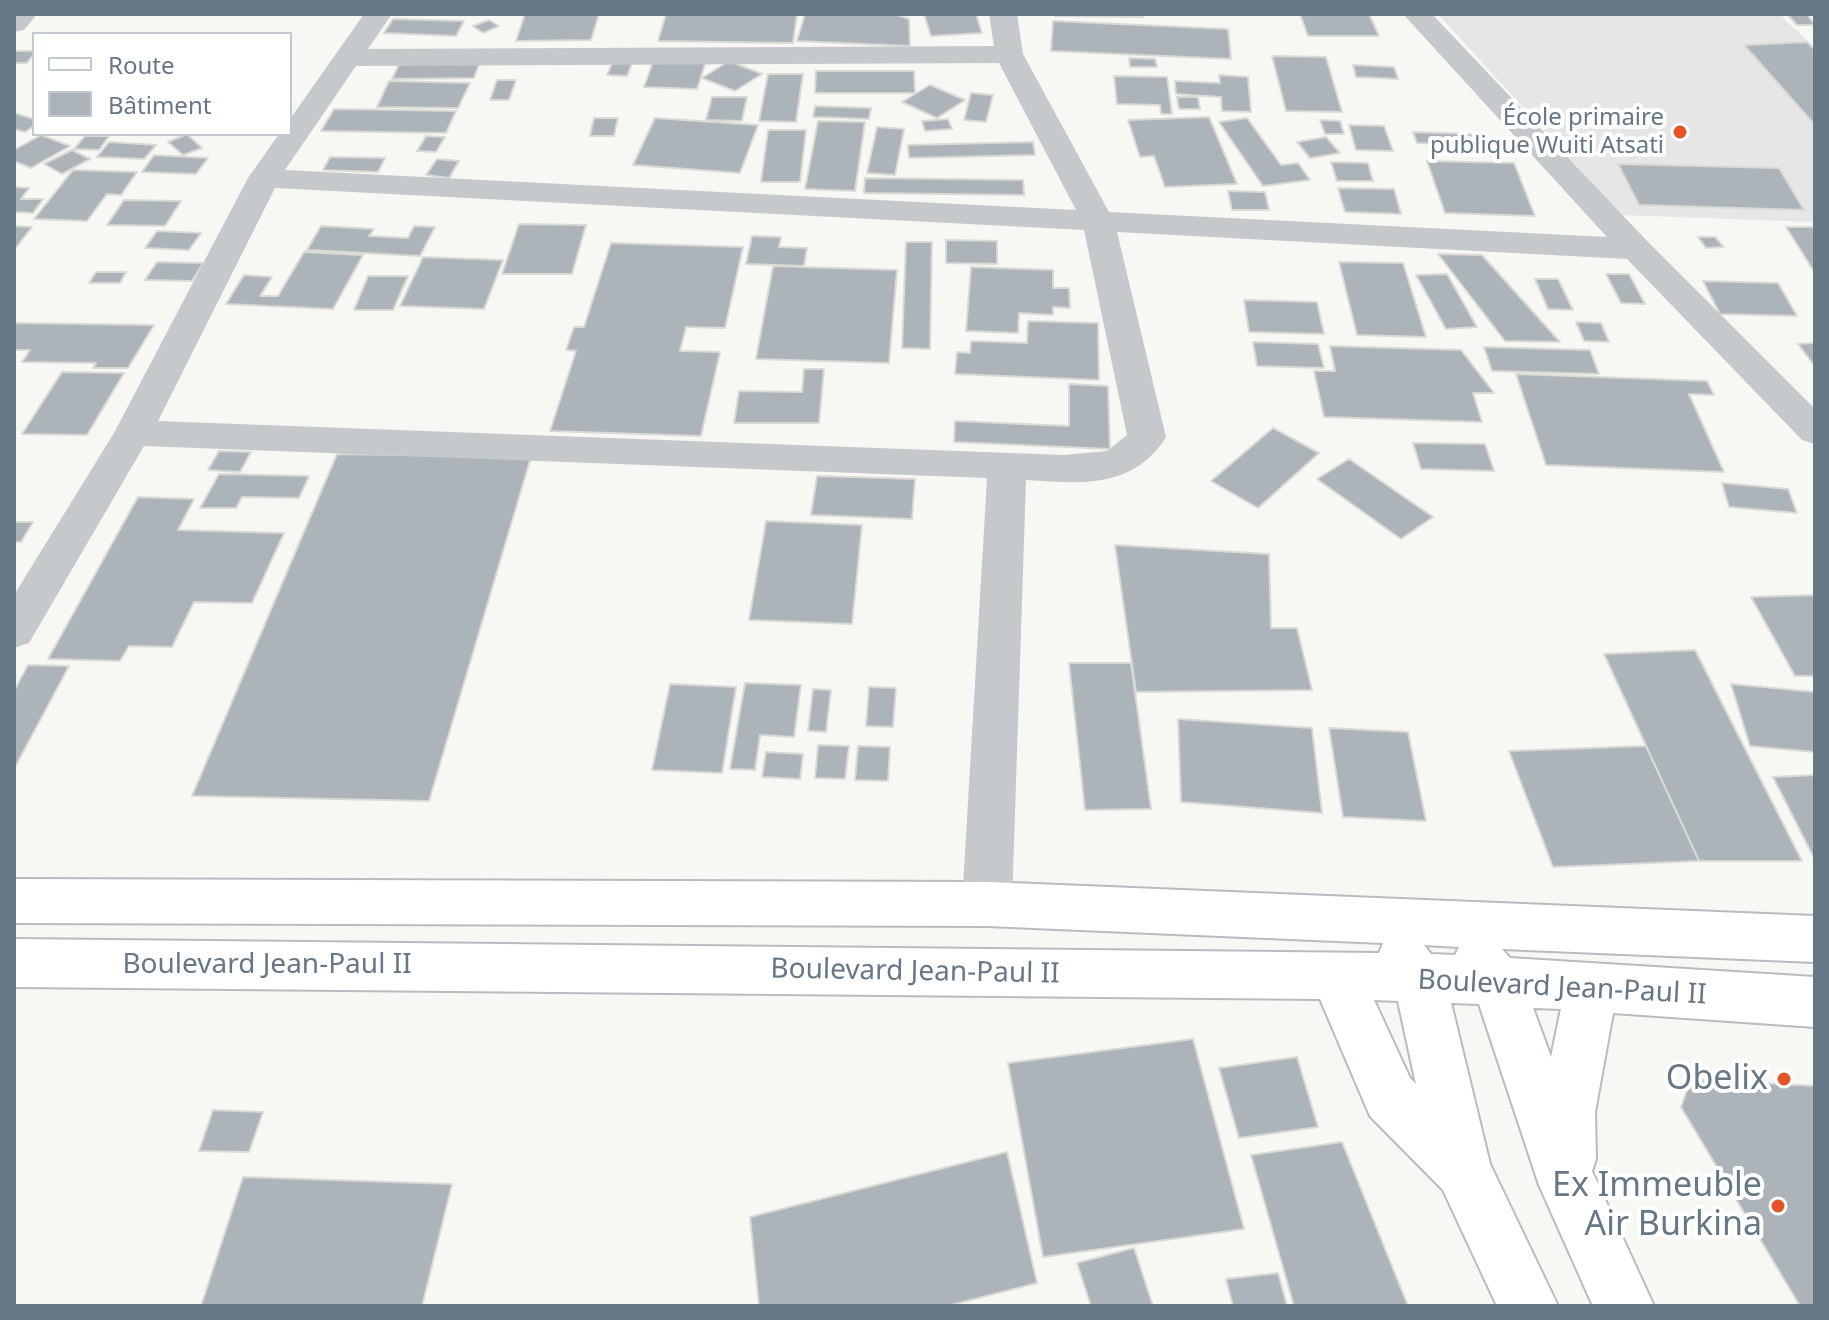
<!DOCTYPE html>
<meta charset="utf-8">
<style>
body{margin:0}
#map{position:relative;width:1829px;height:1320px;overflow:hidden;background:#f7f7f4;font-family:"Noto Sans",sans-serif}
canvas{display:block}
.frame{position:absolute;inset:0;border:16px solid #667786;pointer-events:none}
.legend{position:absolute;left:32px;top:32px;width:260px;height:104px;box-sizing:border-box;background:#fff;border:2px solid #c2c9cf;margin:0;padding:10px 14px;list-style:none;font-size:24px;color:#667786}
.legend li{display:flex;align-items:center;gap:16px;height:40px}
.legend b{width:40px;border:2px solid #c2c9cf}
</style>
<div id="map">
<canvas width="1829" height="1320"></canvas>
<div class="frame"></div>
<ul class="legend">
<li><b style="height:10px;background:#fff"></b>Route</li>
<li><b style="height:22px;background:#acb4b9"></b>Bâtiment</li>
</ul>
</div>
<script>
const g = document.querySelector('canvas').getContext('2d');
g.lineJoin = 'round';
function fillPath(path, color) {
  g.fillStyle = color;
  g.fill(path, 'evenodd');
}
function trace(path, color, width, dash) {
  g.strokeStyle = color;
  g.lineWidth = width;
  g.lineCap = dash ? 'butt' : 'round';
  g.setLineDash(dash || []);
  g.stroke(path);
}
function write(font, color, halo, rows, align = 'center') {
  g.font = font + ' "Noto Sans",sans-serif';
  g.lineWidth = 8;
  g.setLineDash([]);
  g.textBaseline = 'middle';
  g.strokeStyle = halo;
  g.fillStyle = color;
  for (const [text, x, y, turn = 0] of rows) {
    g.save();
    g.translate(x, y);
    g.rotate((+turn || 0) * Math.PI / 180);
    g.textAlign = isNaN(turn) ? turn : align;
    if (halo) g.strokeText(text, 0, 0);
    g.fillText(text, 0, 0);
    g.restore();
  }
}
const built = new Path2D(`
 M1438 14H1779L1815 48V222L1621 215Z`);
const building = new Path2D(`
 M525 14H599L591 40 516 41Z
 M666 14H797L793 43 658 41Z
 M805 14H894L909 19 910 46 797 41Z
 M924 14H976L982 33 931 36Z
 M1054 14H1143V17L1055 16Z
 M1300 14H1369L1379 36H1308Z
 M1787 14H1807L1815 25H1797Z
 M393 19 464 21 456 36 384 33Z
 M489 20 499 26 483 33 473 26Z
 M1053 21 1228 29 1231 59 1051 51Z
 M1807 42 1815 50V125L1744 45Z
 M15 51H34V54L27 63H14Z
 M1272 56 1326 57 1342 112 1286 111Z
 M1129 58 1155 59 1157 67H1130Z
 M654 59 706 61 697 89 644 87Z
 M480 61 474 78 392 79 400 62Z
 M613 61H633L627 76 607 75Z
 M729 61 762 74 735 91 702 78Z
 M1353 65 1394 67 1398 79 1356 77Z
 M816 71H914L915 93H815Z
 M768 74H803L796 122 759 121Z
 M1219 75 1248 77 1251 112 1222 111 1221 97 1176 94 1175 81 1220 83Z
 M1114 76 1167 77 1172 114H1161L1160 105 1117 104Z
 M497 80H516L509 100H490Z
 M389 81 470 83 458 108 377 107Z
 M930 85 965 100 937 118 902 102Z
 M971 93 993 95 986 122 964 120Z
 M712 97H747L742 121 706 120Z
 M1177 97H1198L1200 109H1179Z
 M815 106 871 108 869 119 813 117Z
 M334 109 456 111 446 133 321 131Z
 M14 113 34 119V126L25 132 14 129Z
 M1209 117 1237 184 1165 187 1154 156 1140 157 1128 120Z
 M594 118H618L614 136H590Z
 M655 118 758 125 740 173 633 165Z
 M1247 118 1281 165 1298 163 1310 180 1263 186 1219 122Z
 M948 119 952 129 925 131 922 121Z
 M1320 120 1340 121 1344 134H1325Z
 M818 121 865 122 855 191 805 189Z
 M1349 125 1384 126 1393 151 1356 150Z
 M877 127 904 129 895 175 867 173Z
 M768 130H806L800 182H761Z
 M1413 132 1471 134 1475 145 1417 143Z
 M187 134 202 148 183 155 168 142Z
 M41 135 70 146 31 168 14 161V150Z
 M85 136H109L99 150 74 149Z
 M426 136 445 137 436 152 417 151Z
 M1326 137 1340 153 1310 158 1297 142Z
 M109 142 156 145 144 159 97 157Z
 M1033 142 1035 155 909 158 908 145Z
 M72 150 90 159 62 174 44 164Z
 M154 155 208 158 196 174 142 172Z
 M330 157 385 158 378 172 323 170Z
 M437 159 459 161 449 178 426 175Z
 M1427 161 1514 163 1535 216 1445 213Z
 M1331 162 1368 163 1373 181H1337Z
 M1618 164 1779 168 1804 210 1639 205Z
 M73 170 137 172 121 195 107 194 87 221 34 219Z
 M865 178 1023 180 1024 195 864 193Z
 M14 187 29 188 21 199H43L33 213 14 212Z
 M1338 188 1394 189 1401 214 1345 212Z
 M1228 191 1265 192 1269 210H1232Z
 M124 200 181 201 165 226 107 225Z
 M519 224 586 225 572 274H502Z
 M14 226 32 227 14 250Z
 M321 226 374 229 369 236 408 238 414 226 435 227 420 256 307 250Z
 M1786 227H1815V270H1813Z
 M157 231 201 233 189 250 145 248Z
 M752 236 781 237 779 247 807 248 804 266 746 264Z
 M1698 237H1715L1724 247 1706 248Z
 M946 240 997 241V264L946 263Z
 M906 242H932L930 349 902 348Z
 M611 243 743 247 725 328 686 327 680 351 720 352 701 436 550 431 576 351 566 350 574 327H584Z
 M304 252 363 255 333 309 226 304 244 275 272 277 260 296H278Z
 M1438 254 1482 255 1560 342 1505 341Z
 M423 257 503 260 484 309 400 306Z
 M157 262 203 263 192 281 145 280Z
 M1339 262 1403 263 1426 337 1357 335Z
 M773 266 897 270 889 363 756 359Z
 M971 267 1053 270V288H1069L1070 308 1053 307V315L1019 313 1018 333 966 331Z
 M96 272H126L120 283H89Z
 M1447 274 1477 327 1446 329 1416 275Z
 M1606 274H1629L1645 304 1621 303Z
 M368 276H408L393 310H354Z
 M1535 279H1558L1573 310 1548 309Z
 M1703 281 1778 283 1797 316 1720 314Z
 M1244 300 1317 302 1324 334 1249 332Z
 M1028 321 1098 323 1099 380 955 374 957 352 970 353 971 341 1027 343Z
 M1576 322 1601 323 1609 342 1584 341Z
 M14 323 154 325 128 368H93L96 363 22 362 30 350H14Z
 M1253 342 1318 344 1324 368 1257 366Z
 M1815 343V364L1814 365 1798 344Z
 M1330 346 1461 350 1494 393H1473L1482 422 1324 417 1314 371H1335Z
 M1484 347 1590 350 1599 374 1492 371Z
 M804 369H824L819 423H734L739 391 802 392Z
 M62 372 124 373 87 435 22 434Z
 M1516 374 1707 381 1714 395 1689 394 1724 472 1546 465Z
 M1069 384 1108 386 1110 449 954 442 955 421 1069 426Z
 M1273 428 1319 453 1258 508 1211 481Z
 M1413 443 1485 444 1494 471 1421 469Z
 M219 451 251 452 240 472 208 470Z
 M337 454 531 457 429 801 192 796Z
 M1349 459 1433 517 1401 539 1317 479Z
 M219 474 309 476 299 498 242 497 236 508H200Z
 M817 476 915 479 912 519 811 515Z
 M1722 483 1788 489 1797 513 1729 507Z
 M138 497 194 499 178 530 284 533 252 603 194 602 172 647 129 646 120 661 48 659Z
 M766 521 862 525 852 624 749 620Z
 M14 522H33L21 542H14Z
 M1115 545 1269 554 1271 628H1297L1312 690 1136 692Z
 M1815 595V676H1795L1751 597Z
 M1695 650 1802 861H1699L1604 654Z
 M1069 663H1131L1151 809 1085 810Z
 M28 665 69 666 14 769V691Z
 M745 683 801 685 794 737 760 735 755 770 730 769Z
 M670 684 736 687 722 773 652 770Z
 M1731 684 1815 692V752L1750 746Z
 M869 687 896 688 893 727 866 726Z
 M813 689 831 690 826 732 808 731Z
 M1178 719 1312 728 1322 813 1181 802Z
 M1329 728 1408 732 1426 821 1343 817Z
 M818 745 849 746 845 779 815 778Z
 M858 746 890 747 888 781 855 780Z
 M1646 746 1699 861 1553 867 1509 751Z
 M766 752 803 754 800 779 762 777Z
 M1815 775V860L1773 777Z
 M1193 1039 1244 1229 1043 1257 1008 1063Z
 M1297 1057 1318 1127 1239 1138 1219 1068Z
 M1691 1079 1815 1086V1306H1800L1681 1107Z
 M213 1110 263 1112 249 1152 199 1151Z
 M1342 1142 1408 1306H1294L1251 1155Z
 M1007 1152 1037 1283 947 1306H759L750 1217Z
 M243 1177 452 1184 422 1306H201Z
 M1134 1248 1153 1306H1091L1077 1263Z
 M1278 1273 1287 1306H1233L1226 1279Z`);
const minor = new Path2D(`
 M14 14H37L24 30 14 32Z
 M364 14H392L368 49 994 46 989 14H1017L1023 54 1109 212 1607 237 1403 14H1432L1648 242 1815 409V444L1802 440 1627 259 1117 232 1166 437C1134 489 1080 484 1026 480L1012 904 1005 920 987 926 969 920 962 904 987 478 144 446 29 643 14 648V595L114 433 248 178 279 134H290V119ZM999 63 1076 210 285 170 356 66ZM275 188 1084 230 1127 435 1107 451 1064 455 158 421Z`);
const major = new Path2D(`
 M14 879 987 882 1815 916V962L1502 949 1510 958 1815 977V1027L1613 1013 1595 1112 1596 1159 1592 1171 1654 1306H1593L1539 1185 1479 1004 1451 1003 1490 1164 1558 1306H1497L1443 1190 1370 1116 1320 999 14 987V939L1379 953 1383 943 987 926 14 923ZM1424 945 1459 947 1455 955 1431 954ZM1374 1000 1398 1001 1416 1084 1410 1078ZM1533 1008 1561 1009 1551 1057Z`);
const markers = [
 [1680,132,8,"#e65425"],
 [1784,1079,8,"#e65425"],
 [1778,1206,8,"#e65425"]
];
const farPoinames = [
 ["École primaire",1664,118],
 ["publique Wuiti Atsati",1664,146]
];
const streetNames = [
 ["Boulevard Jean-Paul II",267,965],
 ["Boulevard Jean-Paul II",915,972,1],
 ["Boulevard Jean-Paul II",1562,988,3]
];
const nearPoinames = [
 ["Obelix",1768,1079],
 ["Ex Immeuble",1762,1186],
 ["Air Burkina",1762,1225]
];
fillPath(built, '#e5e6e5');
fillPath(building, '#acb4b9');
trace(building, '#d9d9d6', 2);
trace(major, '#b8bcc0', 4);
fillPath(minor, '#c5c9cc');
fillPath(major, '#fff');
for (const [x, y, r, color] of markers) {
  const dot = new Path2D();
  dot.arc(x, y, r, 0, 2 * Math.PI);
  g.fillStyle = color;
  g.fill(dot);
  trace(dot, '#fff', 3);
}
write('24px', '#667786', '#fff', farPoinames, 'right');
write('28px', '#667786', '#fff', streetNames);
write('34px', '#667786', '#fff', nearPoinames, 'right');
</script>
